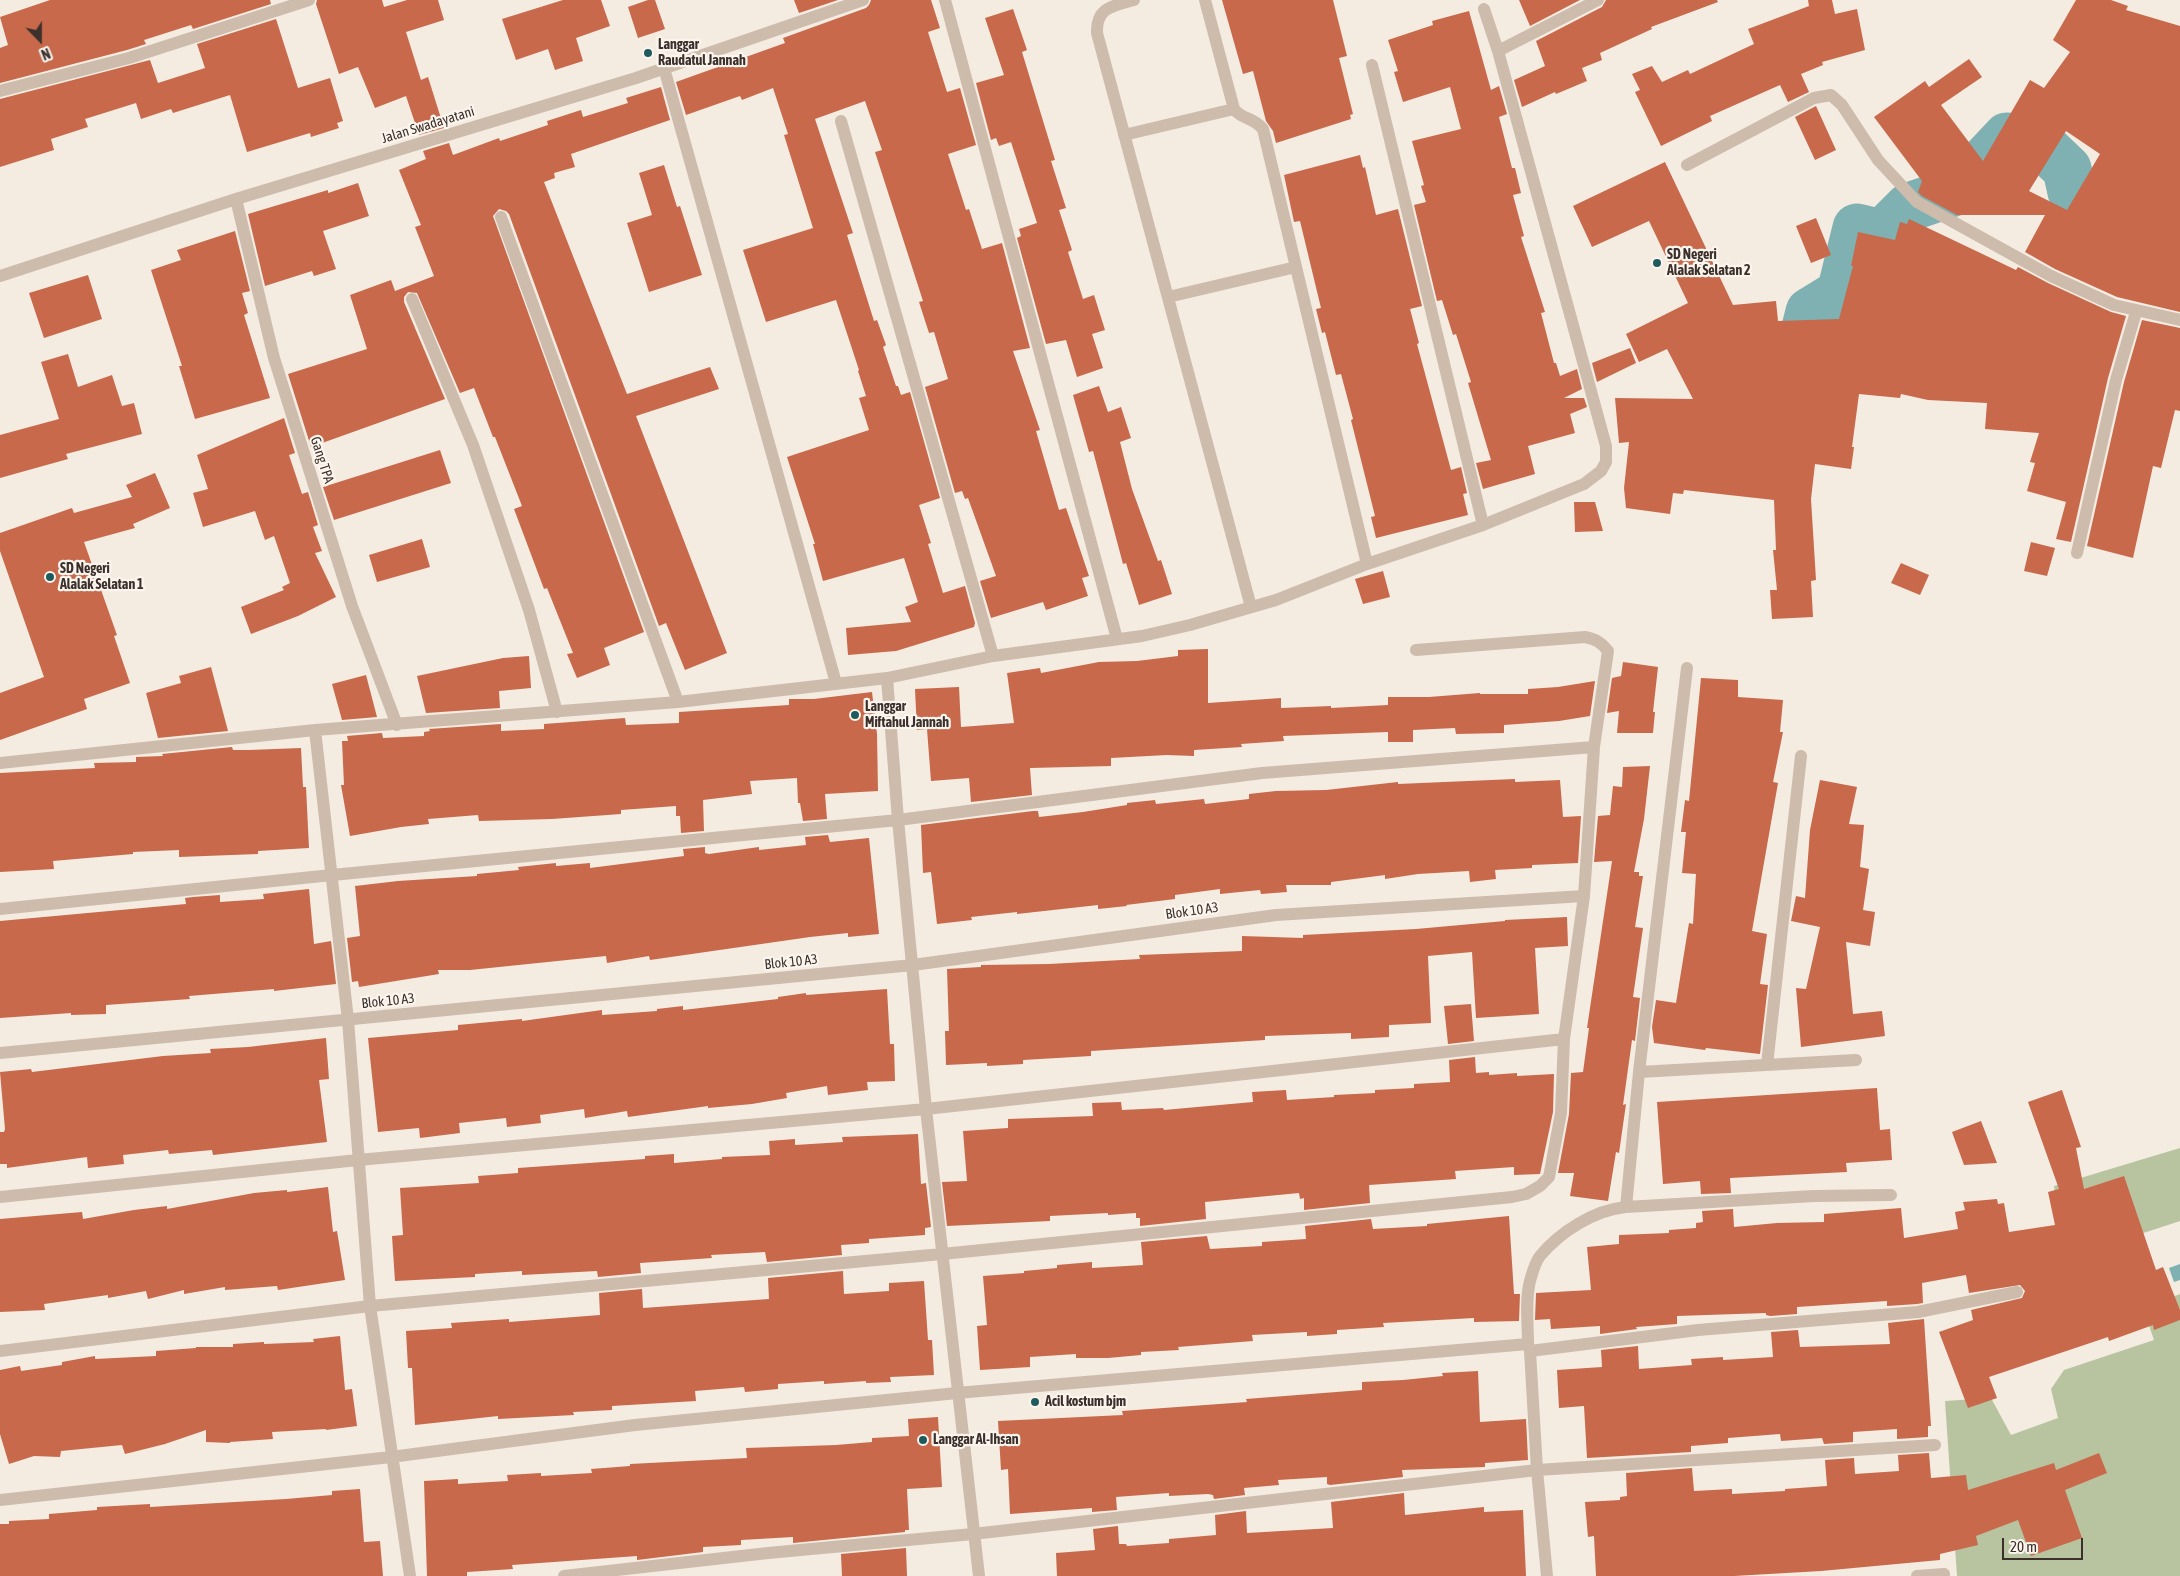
<!DOCTYPE html>
<style>
body{margin:0}
#map{position:relative;width:2180px;height:1576px;overflow:hidden;background:#f4ebe1;font-family:"Asap Condensed",sans-serif}
canvas{display:block}
.north{position:absolute;left:15px;top:15px;width:50px;height:50px;-webkit-text-stroke:4px #fbf5ee;paint-order:stroke;rotate:158deg;font-size:14px;font-weight:700;line-height:20px;text-align:center;color:#3b302b}
.north::after{content:'';display:block;margin:auto;width:18px;height:22px;background:#3b302b;clip-path:polygon(50% 0,100% 100%,50% 72%,0 100%)}
.scale{position:absolute;left:2002px;top:1538px;width:81px;height:22px;box-sizing:border-box;border:2px solid #3b302b;border-top:0;padding-left:6px;font-size:15px;line-height:18px;white-space:nowrap;color:#3b302b;-webkit-text-stroke:4px #fbf5ee;paint-order:stroke}
</style>
<div id="map">
<canvas width="2180" height="1576"></canvas>
<div class="north">N</div>
<div class="scale">20 m</div>
</div>
<script>
const g = document.querySelector('canvas').getContext('2d');
g.lineJoin = 'round';
function fillPath(path, color) {
  g.fillStyle = color;
  g.fill(path, 'evenodd');
}
function trace(path, color, width, dash) {
  g.strokeStyle = color;
  g.lineWidth = width;
  g.lineCap = dash ? 'butt' : 'round';
  g.setLineDash(dash || []);
  g.stroke(path);
}
function write(font, color, halo, rows, align = 'center') {
  g.font = font + ' "Asap Condensed",sans-serif';
  g.lineWidth = 4.5;
  g.setLineDash([]);
  g.textBaseline = 'middle';
  g.strokeStyle = halo;
  g.fillStyle = color;
  for (const [text, x, y, turn = 0] of rows) {
    g.save();
    g.translate(x, y);
    g.rotate((+turn || 0) * Math.PI / 180);
    g.textAlign = isNaN(turn) ? turn : align;
    if (halo) g.strokeText(text, 0, 0);
    g.fillText(text, 0, 0);
    g.restore();
  }
}
const green = new Path2D(`
 M2180 1148V1221L2061 1260 2054 1186Z
 M2180 1294V1576H1957L1945 1401 1991 1398 2011 1435 2058 1418 2051 1389 2064 1370 2154 1340 2143 1308Z`);
const water = new Path2D(`
 M2180 1264V1280L2174 1282 2169 1268Z`);
const river = new Path2D(`
 M1787 382 1792 357 1803 340 1810 312 1841 293 1857 228 1882 234 1909 207 1956 191 2007 137 2046 149 2067 169 2072 192 2102 210 2100 236 2116 249 2155 266 2180 264`);
const building = new Path2D(`
 M50 0H270L271 4 193 29 191 25 144 40 146 44 127 50 0 83V48L8 45 0 17Z
 M317 0H382L384 7 407 0H438L444 20 406 32 421 80 428 77 444 128 419 135 406 96 375 108 358 67 339 74 316 4Z
 M563 0H601L610 26 576 38 583 61 555 70 548 49 516 60 502 19Z
 M648 0H655L665 29 638 38 628 7Z
 M794 0H838L799 13Z
 M871 0H931L940 28 928 32 947 92 960 88 976 145 948 154 966 210 969 209 982 249 1002 243 1030 348 1013 351 1040 430 1036 431 1059 510 1066 508 1089 576 1082 578 1088 596 1046 610 1043 602 991 618 980 581 996 576 968 498 965 499 962 491 955 493 925 387 948 379 934 332 929 333 919 302 923 301 875 152 882 150 865 101 815 119 853 233 847 235 874 321 877 320 886 345 883 347 896 386H898L901 395 910 392 940 498 919 505 931 543 928 544 943 593 965 586 975 623 974 627 896 651 848 655 846 628 911 622 905 607 918 602 904 558 823 581 813 544H815L787 457 869 430 859 398 866 396 858 371 859 370 836 300 766 322 743 250 813 228 784 135 788 134 773 88 742 100 740 96 686 115 676 82 785 43 783 38 866 8 869 5Z
 M1222 0H1333L1347 56 1339 58 1353 114 1350 115 1351 119 1276 143 1273 131 1266 121 1253 71 1243 74Z
 M1519 0H1580L1530 26Z
 M1606 0H1717L1718 2 1651 27 1652 29 1600 53 1602 60 1582 68 1587 81 1556 94 1555 92 1522 107 1514 80 1545 66 1536 41 1602 7Z
 M1808 0H1832L1835 14 1857 9 1865 50 1822 62 1823 65 1801 74 1809 92 1788 102 1780 85 1710 116 1712 121 1661 146 1635 92 1640 90 1632 74 1652 66 1662 82 1688 70 1690 74 1754 44 1748 29 1809 6Z
 M2076 0H2111L2128 6 2126 10 2180 26V312L2117 297 2055 269 2025 252 2045 215H1957L1922 196 1918 192 1922 181 1874 117 1925 81 1929 87 1969 59 1982 77 1941 105 1983 161 2030 80 2044 88 2070 52 2053 40ZM2066 131 2100 154 2067 210 2029 191Z
 M1013 9 1027 50 1022 52 1055 160 1051 161 1066 208 1059 210 1072 250 1068 252 1083 299 1094 295 1105 330 1092 334 1103 368 1077 377 1066 340 1046 344 1017 238 1021 236 1019 229 1037 223 1011 142 999 146 996 138 991 140 976 83 1004 75 985 18Z
 M1469 11 1491 90 1499 86 1507 114 1499 117 1512 168H1515L1521 193 1513 195 1524 236 1521 237 1545 312 1541 313 1554 363H1556L1560 376 1577 369 1582 389 1564 398H1584L1587 407 1570 414 1575 433 1528 446 1535 474 1483 489 1476 463 1491 460 1468 383 1471 382 1456 334 1453 335 1442 300 1437 301 1414 205 1426 202 1421 186 1424 185 1412 141 1461 129 1450 87 1403 102 1394 72 1398 71 1388 40 1433 25 1432 21Z
 M276 19 298 88 330 78 343 121 337 123 339 128 311 137 310 133 247 152 230 95 173 113 171 109 141 119 136 103 85 119 88 127 51 139 54 150 0 167V99L150 60 158 83 205 68 197 44Z
 M661 87 670 120 571 154 575 167 554 173 555 178 544 182 627 394 710 367 719 389 636 416 727 653 685 670 666 623 659 626 509 214 506 211 499 209 493 216 644 632 604 648 610 665 577 678 567 654 573 653 547 588 544 589 514 509 522 506 495 437H493L474 388 460 393 417 293 408 292 404 297V302L445 399 311 447 288 374 367 349 350 295 391 280 395 291 434 276 415 227 421 225 399 170 426 159 423 151 449 143 453 155 499 138 500 141 548 125 547 121 581 110 583 117 628 103 626 98Z
 M1816 106 1836 150 1815 160 1795 117Z
 M1360 155 1363 168 1365 167 1376 215 1398 209 1422 306 1410 309 1419 343 1417 344 1451 470 1461 467 1467 493 1463 494 1468 515 1376 538 1371 517 1375 516 1351 420 1353 419 1341 374 1336 375 1325 332 1322 333 1316 309 1321 308 1300 221 1294 222 1284 175Z
 M1665 162 1733 305 1776 301 1778 321 1839 319 1853 266H1851L1858 232 1895 240 1900 222 1907 224 1909 219 2016 270 2018 267 2048 283 2111 312 2126 316 2108 378 2071 542 2056 539 2066 502 2027 491 2035 463 2030 462 2039 433 1985 429 1987 403 1928 400 1901 394 1900 398 1859 394 1852 447H1854L1851 469 1815 464 1811 499 1816 580 1811 581 1813 617 1772 619 1770 590H1777L1773 550H1776L1774 500 1684 490 1683 494 1673 493 1670 514 1626 508 1624 488 1629 442 1619 443 1615 398 1693 399 1667 349 1639 362 1626 334 1688 303 1649 221 1592 247 1573 206Z
 M664 165 677 207 680 206 702 275 649 292 627 223 652 215 639 173Z
 M358 183 369 216 323 231 336 269 314 276 312 271 265 286 248 214 328 190V193Z
 M1816 218 1831 255 1811 263 1796 226Z
 M235 231 250 291 242 293 248 313 244 315 270 398 195 419 179 366H182L151 270 181 260 177 250Z
 M88 275 102 319 44 338 29 293Z
 M2142 320 2180 328V411L2175 410 2161 468 2153 466 2133 558 2087 546 2124 382Z
 M1630 348 1636 363 1597 382 1592 363Z
 M68 354 78 387 112 375 122 406 134 403 142 434 66 454 68 459 0 478V435L59 419 41 362Z
 M1099 386 1108 412 1121 407 1131 438 1120 442 1132 489 1158 561 1161 560 1172 594 1139 605 1126 563 1123 564 1093 451 1089 452 1073 395Z
 M284 418 295 453 289 455 302 494 308 492 318 525 313 527 322 551 315 553 336 597 298 616 251 634 241 607 284 590 282 587 290 583 274 536 265 540 255 511 203 527 193 493 208 489 197 455Z
 M440 450 451 483 334 520 323 487Z
 M155 473 170 508 133 524 135 528 84 542 117 635 114 636 130 683 84 699 87 709 0 740V693L44 677 0 551V533L72 508 74 513 132 497 126 485Z
 M1574 502H1595L1603 531 1575 532Z
 M422 539 430 567 377 582 369 555Z
 M2031 542 2055 548 2047 576 2024 571Z
 M1901 563 1929 575 1920 595 1891 583Z
 M1383 571 1390 597 1363 604 1355 579Z
 M1208 649V703L1281 698V708L1331 706V708L1388 705V697H1429L1480 693V694H1528V689L1558 687 1595 681 1590 716 1559 721 1504 725V733L1456 734 1455 728 1413 730V742H1388V732L1283 736 1284 741 1241 744 1242 747 1194 750V756L1167 755 1111 758V766L1030 768 1032 795 971 802 969 778 931 781 927 729 917 730 915 689 959 687 961 727 1014 723 1007 673 1040 668 1041 673 1099 662 1137 661 1178 656V650Z
 M529 656 531 688 499 691 500 708 426 713 417 676 503 658Z
 M1623 662 1658 667 1653 712H1655L1653 733H1617L1619 711 1607 713 1612 678 1621 676Z
 M211 667 228 731 158 738 146 693 181 683 179 676Z
 M366 675 377 717 342 720 332 684Z
 M1701 678 1738 680V697L1783 700 1780 732H1783L1773 782 1778 783 1752 931 1767 934 1760 984 1768 985 1760 1054 1706 1048 1705 1050 1654 1043 1652 1027 1656 1000 1676 1003 1689 923 1693 924 1696 874 1682 873 1686 832H1681L1685 800 1689 801Z
 M872 692 877 734 878 791 825 794 827 819 803 821 800 803H798L797 778 750 781 752 794 703 800 704 831 681 833 680 816H676V806L621 810V814L552 819 479 821 478 815 428 819 429 824 401 827 350 836 341 785H344L342 741H348L347 736 382 733 383 738 424 736V732L430 731 429 729 501 724V731L544 729V724L625 718 626 725 679 723V712L789 705V699H814Z
 M232 747 233 750H249L301 748 303 787H306L309 848 258 851V854L179 857V850L133 852V854L53 861 54 869 0 872V773L95 768 94 763 136 762V757L163 756 162 754Z
 M1650 766 1644 819 1634 872H1639V876H1643L1635 927 1643 928 1633 997 1640 998 1635 1041 1632 1040 1623 1105 1626 1104 1619 1153 1616 1152 1608 1201 1570 1196 1574 1173H1558L1569 1114 1571 1073 1583 1072 1589 1028H1587L1612 861 1594 862 1598 816 1610 815 1613 786 1622 787 1623 767Z
 M1515 779V782L1560 780 1563 817 1581 816 1578 863 1532 865V868L1495 870 1496 879 1470 882 1469 871 1418 874 1385 879V875L1331 882V885H1286L1287 892 1261 894 1260 890 1220 894V889L1175 895V899L1126 905 1127 906 1098 909V905L1017 914V912L971 917 972 920 937 924 931 872 923 873 921 825 1033 811H1038L1039 817 1083 812 1127 805V803L1155 800 1156 804 1204 799 1205 804 1249 799V794L1276 791 1326 790 1398 782V784Z
 M1820 780 1857 787 1849 824 1864 825 1860 867 1869 869 1863 910 1875 912 1870 946 1846 942 1853 1014 1882 1011 1885 1036 1801 1047 1796 988 1806 989 1820 927 1791 921 1796 896 1805 898 1810 830Z
 M828 835 830 842 869 838 879 934 848 937V933L810 937 650 960 649 956 607 963 606 956 470 970H438L439 974 359 987 358 981 352 982 347 938 360 936 355 886 398 881 477 876V874L519 870 518 867 556 863V866L590 863V868L684 856 683 849 705 847V853L709 854 759 847V850L806 845 805 837Z
 M309 889 314 944 331 941 336 984 274 991V989L189 996 190 999 106 1005V1014L71 1015V1013L0 1018V921L186 904 185 898 193 897 220 895V902L264 899 263 894Z
 M1567 917 1568 946 1535 948 1539 1014 1476 1018 1472 952 1428 956 1431 1023 1389 1025V1037L1351 1039V1033L1265 1036V1040L1091 1051V1056L1023 1060V1064L987 1066V1063L946 1065 945 1031H949L947 969 981 967V965L1049 964 1140 959 1139 955 1242 951V936L1303 938V935L1416 929 1505 921V920Z
 M887 989 890 1044H894L895 1081 867 1082 868 1090 828 1095 827 1086 786 1093 787 1098 752 1104 708 1108V1106L628 1117 627 1111 585 1118 584 1109 540 1115 541 1123 507 1127 506 1118 459 1123 460 1133 420 1138 419 1128 378 1132 368 1038 458 1030V1025L522 1019V1021L602 1010V1015L657 1011V1009L683 1006V1010L778 999V997L806 993V995Z
 M1471 1004 1474 1041 1448 1044 1444 1006Z
 M326 1038 329 1079 319 1080 327 1142 213 1155 212 1150 169 1154 168 1150 123 1155 124 1164 88 1168 87 1157 7 1168V1164H0V1132H4L5 1129 0 1072 31 1069 32 1072 163 1056 211 1053 210 1049 248 1047Z
 M1475 1057 1476 1073 1489 1072V1075L1517 1073V1076L1554 1074 1553 1112 1540 1174 1514 1175V1167L1455 1171 1456 1179 1369 1185 1370 1203 1304 1210V1198L1300 1199 1299 1193 1205 1202 1206 1219 1140 1226V1218H1136V1213L1108 1215V1213L1050 1216V1221L947 1226 942 1182 967 1181 963 1131 1008 1128V1119L1093 1116 1092 1103 1121 1102 1122 1110 1163 1108 1164 1110 1253 1102 1252 1092 1286 1090 1287 1100 1334 1097V1095L1375 1093V1090L1414 1088V1084L1450 1082 1449 1060Z
 M1877 1088 1880 1130 1890 1129 1892 1160 1846 1163 1847 1172 1730 1178 1731 1193 1701 1194 1700 1181 1663 1184 1657 1102Z
 M2062 1090 2081 1147 2076 1148 2084 1189 2124 1176 2156 1270 2163 1267 2180 1310V1320L2154 1330 2153 1325 2109 1341 2108 1337 1989 1377 1997 1398 1968 1408 1939 1332 1973 1320 1971 1310 2022 1298 2025 1291 2020 1285 1969 1293 1966 1275 1922 1283 1923 1303 1917 1304 1887 1306V1301L1797 1307V1314L1770 1316 1766 1315V1313L1677 1316V1324L1636 1327 1637 1329 1600 1334V1326L1551 1329 1550 1319 1535 1320 1536 1293 1591 1290 1587 1247 1619 1244V1235L1669 1233V1230L1696 1228V1223L1703 1222 1702 1211 1733 1209 1734 1227 1777 1223 1824 1222V1214L1901 1208 1904 1238 1958 1229 1955 1212 1965 1210 1963 1202 1997 1199 1998 1204 2004 1203 2009 1232 2055 1225 2048 1192 2059 1189 2028 1102Z
 M1981 1121 1997 1163 1964 1165 1952 1132Z
 M918 1134 921 1184 926 1183 931 1227 925 1228V1235L869 1239V1243L841 1245 842 1255 767 1262 765 1252 711 1255 712 1258 640 1263 641 1273 598 1277 597 1271 522 1275V1271L475 1274V1277L395 1281 392 1236 403 1235 400 1188 479 1183 478 1176 518 1173V1168L645 1159V1156L674 1154V1163L722 1159V1157L770 1155 769 1141 795 1139V1145L843 1142 842 1137Z
 M328 1187 333 1232 337 1231 345 1280 278 1290 277 1286 225 1290V1287L184 1294V1290L148 1299 146 1291 108 1298V1295L44 1304 45 1310 0 1312V1219L82 1212 83 1219 134 1210 167 1206V1209L254 1193 287 1190V1192Z
 M1509 1216 1514 1294H1520L1519 1321 1474 1322V1318L1383 1323 1384 1327 1337 1330V1334L1307 1336V1332L1252 1335 1253 1341 1178 1347 1179 1350 1141 1352V1355L1108 1358H1076V1354L1030 1357V1367L980 1370 977 1326 987 1325 983 1276 1024 1273V1271L1057 1268V1265L1092 1262V1268L1143 1265 1141 1242 1207 1236 1210 1249 1262 1246V1242L1306 1239 1305 1226 1371 1219 1373 1229 1427 1226V1224Z
 M843 1271 844 1294 889 1291V1283L924 1281 928 1340H932L934 1375 890 1377 891 1382 866 1383V1381L824 1384V1381L778 1384V1389L745 1392 744 1387 695 1391 696 1401 612 1406V1410L573 1412 574 1415 498 1419V1416L415 1425 412 1368H408L406 1331 452 1328 451 1323 509 1319V1322L600 1315 599 1293 642 1289 643 1308 769 1299 768 1278Z
 M1924 1319 1931 1426H1928V1437L1897 1439V1429L1853 1432V1442L1824 1444 1822 1438 1781 1441 1780 1434 1728 1438V1443L1691 1446V1452L1587 1458 1584 1406 1559 1408 1557 1370 1602 1367 1601 1350 1638 1346 1639 1369 1692 1365 1691 1359 1723 1357V1360L1773 1357 1771 1332 1798 1330 1800 1347 1890 1344 1888 1323Z
 M340 1336 345 1390 352 1389 357 1426 326 1430V1429L272 1432 273 1439 230 1442V1443L206 1442V1430L165 1444 125 1454 122 1445 61 1451 60 1457 34 1456 9 1464 0 1434V1370L20 1366 21 1371 62 1365V1362L95 1356V1359L156 1356V1351L196 1348V1347H233V1344L264 1342V1344L314 1342 313 1339Z
 M1478 1371 1480 1422 1526 1419 1528 1460 1485 1463V1467L1402 1470 1403 1477 1330 1485 1327 1484V1477L1278 1480 1279 1485 1244 1488 1245 1495 1214 1499 1213 1495 1208 1494 1169 1496V1493L1116 1497 1117 1510 1092 1512V1508L1010 1514 1008 1469 1001 1470 998 1421 1123 1415 1122 1411 1247 1402 1246 1399 1362 1390V1382L1403 1380 1443 1376 1442 1373Z
 M938 1417 942 1487 907 1489 909 1530H905V1532L793 1543V1537L741 1540V1545L703 1547V1552L637 1560V1556L512 1565 513 1569 467 1572V1576H427L424 1481 458 1479V1484L508 1481 507 1475 541 1473V1476L592 1473 591 1469 630 1466V1464L747 1458 746 1448 836 1445 872 1442V1438L909 1436 908 1419Z
 M1929 1453 1931 1478 1966 1475 1968 1490 2054 1463 2056 1470 2099 1453 2107 1473 2065 1490 2082 1538 2031 1556 2018 1520 1976 1536 1978 1545 1940 1554V1560L1821 1571 1734 1576H1596L1594 1536 1588 1537 1585 1502 1620 1500V1497L1627 1496 1626 1473 1692 1468 1694 1491 1732 1489V1494L1785 1491V1489L1827 1486 1825 1460 1854 1458 1855 1474 1899 1471 1898 1455Z
 M360 1489 364 1542 380 1541 383 1576H0V1524H9V1521L49 1519V1514L97 1510V1507L150 1504V1507L286 1499 332 1495V1491Z
 M1404 1493 1405 1515 1484 1507V1512L1523 1510 1526 1576H1057L1056 1553 1095 1550 1093 1529 1118 1526 1119 1544H1126L1127 1546 1169 1543V1539L1216 1535 1215 1515 1246 1511 1247 1533 1333 1528 1331 1502Z
 M906 1548 907 1576H842L841 1554Z`);
const street = new Path2D(`
 M945 0 1117 639
 M1134 0C1113 6 1096 7 1097 33L1251 607
 M1205 0 1234 109C1242 120 1252 116 1263 129L1367 564
 M1498 51 1598 0
 M1372 65 1483 525
 M664 68 836 683
 M0 91 129 58 309 0
 M841 121 993 656
 M1124 135 1234 109
 M1687 165 1814 98 1831 95 1842 105 1878 160 1917 202 2051 276 2114 305 2180 320
 M236 199 274 358 352 606 397 725
 M501 217 678 702
 M0 276 236 199 636 78 863 0
 M1168 297 1296 267
 M412 299 473 445 529 610 557 712
 M2077 553 2116 380 2136 312
 M887 678 898 820 926 1109 979 1576
 M315 730 348 1020 370 1306 410 1576
 M0 763 315 730 678 702 887 678 993 656 1142 636 1190 625 1276 600 1367 564 1483 525 1584 484 1601 471 1606 462V446L1498 51 1484 9
 M0 909 332 875 898 820 1262 773 1594 747
 M0 1053 913 965 1276 915 1584 896
 M1767 1065 1801 756
 M1639 1072 1856 1060
 M1891 1195 1814 1196 1626 1207C1594 1210 1560 1232 1540 1256 1535 1262 1532 1274 1530 1281 1525 1300 1528 1324 1528 1344L1530 1351 1698 1330 1918 1312 2017 1292
 M0 1197 358 1160 926 1109 1564 1039
 M1626 1207 1639 1072 1687 668
 M0 1351 370 1306 942 1254 1512 1197 1526 1194 1540 1186 1549 1177 1561 1113 1564 1039 1584 896 1594 747 1608 651C1601 642 1595 639 1585 637L1416 650
 M1530 1351 1537 1470 1547 1576
 M0 1500 391 1457 635 1425 957 1393 1528 1344
 M564 1576 768 1553 973 1534 1537 1470 1935 1445
 M1917 1576 1944 1574`);
const markers = [
 [648,53,5,"#1f5a5e"],
 [1657,263,5,"#1f5a5e"],
 [50,577,5,"#1f5a5e"],
 [855,715,5,"#1f5a5e"],
 [1035,1402,5,"#1f5a5e"],
 [923,1440,5,"#1f5a5e"]
];
const poiNames = [
 ["Langgar",658,45],
 ["Raudatul Jannah",658,61],
 ["SD Negeri",1667,255],
 ["Alalak Selatan 2",1667,271],
 ["SD Negeri",60,569],
 ["Alalak Selatan 1",60,585],
 ["Langgar",865,707],
 ["Miftahul Jannah",865,723],
 ["Acil kostum bjm",1045,1402],
 ["Langgar Al-Ihsan",933,1440]
];
const streetNames = [
 ["Jalan Swadayatani",428,125,-17],
 ["Gang TPA",322,460,72],
 ["Blok 10 A3",1192,911,-8],
 ["Blok 10 A3",791,962,-6],
 ["Blok 10 A3",388,1001,-6]
];
fillPath(green, '#b8c4a0');
fillPath(water, '#7fb0b2');
trace(river, '#7fb0b2', 49);
fillPath(building, '#c8694b');
trace(street, '#cdbbac', 12);
for (const [x, y, r, color] of markers) {
  const dot = new Path2D();
  dot.arc(x, y, r, 0, 2 * Math.PI);
  g.fillStyle = color;
  g.fill(dot);
  trace(dot, '#fbf5ee', 2);
}
write('bold 14px', '#3b302b', '#fbf5ee', poiNames, 'left');
write('14px', '#3b302b', '#fbf5ee', streetNames);
</script>
